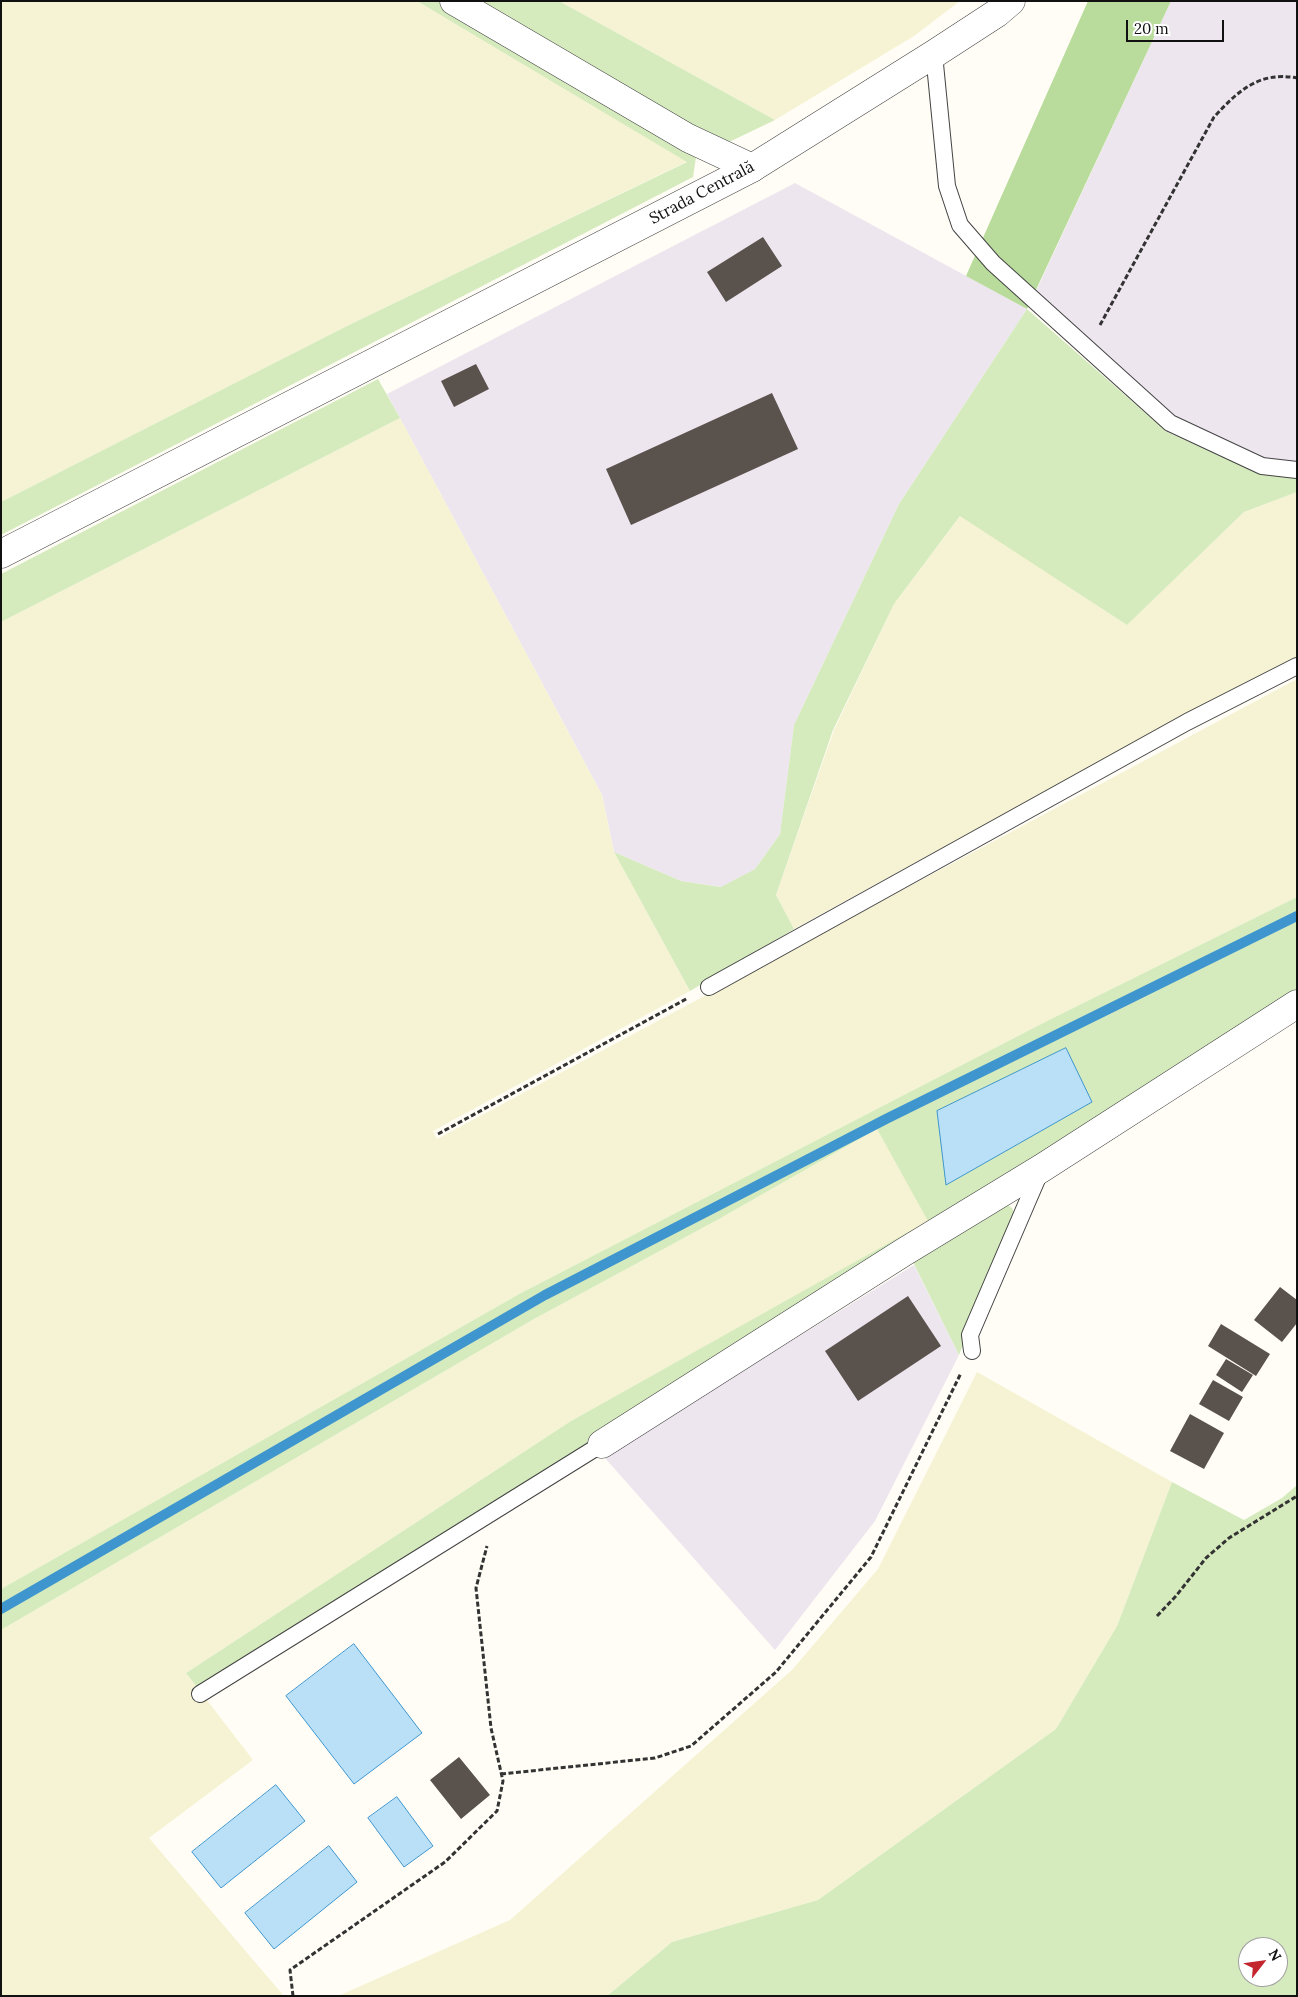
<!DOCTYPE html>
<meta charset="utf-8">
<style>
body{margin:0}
#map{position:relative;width:1298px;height:1997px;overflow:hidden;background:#fffdf5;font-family:Lora,serif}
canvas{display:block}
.frame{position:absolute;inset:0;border:2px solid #111;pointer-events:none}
.north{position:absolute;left:1238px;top:1937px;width:50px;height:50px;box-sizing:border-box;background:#fff;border:1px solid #a0a0a0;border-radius:50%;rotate:60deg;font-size:14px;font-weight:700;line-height:20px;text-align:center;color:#111}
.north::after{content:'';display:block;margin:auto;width:18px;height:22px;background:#c4262e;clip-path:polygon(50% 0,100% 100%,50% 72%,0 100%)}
.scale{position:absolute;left:1126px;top:20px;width:98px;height:22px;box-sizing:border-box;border:2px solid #111;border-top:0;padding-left:6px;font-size:15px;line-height:18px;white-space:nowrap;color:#111;-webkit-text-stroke:4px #fff;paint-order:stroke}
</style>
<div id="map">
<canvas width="1298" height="1997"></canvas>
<div class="frame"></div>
<div class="north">N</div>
<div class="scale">20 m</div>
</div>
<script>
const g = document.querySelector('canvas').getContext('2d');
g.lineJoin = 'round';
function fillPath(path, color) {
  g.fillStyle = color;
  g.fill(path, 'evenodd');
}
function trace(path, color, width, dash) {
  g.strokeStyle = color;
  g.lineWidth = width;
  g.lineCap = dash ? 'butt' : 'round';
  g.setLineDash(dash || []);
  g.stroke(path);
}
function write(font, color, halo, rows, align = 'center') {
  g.font = font + ' Lora,serif';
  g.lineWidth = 5;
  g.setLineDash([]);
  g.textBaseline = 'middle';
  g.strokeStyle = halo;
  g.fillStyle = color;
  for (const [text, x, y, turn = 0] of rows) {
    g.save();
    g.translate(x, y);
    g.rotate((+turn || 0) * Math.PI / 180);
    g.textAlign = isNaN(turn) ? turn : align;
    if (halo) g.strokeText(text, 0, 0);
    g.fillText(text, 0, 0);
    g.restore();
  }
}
const industrial = new Path2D(`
 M1171 1H1297V461L1262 458 1172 417 1036 291Z
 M795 183 1027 309 899 504 794 725 780 834 755 869 722 887 681 881 614 852 602 795 387 394Z
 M914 1265 959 1355 875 1521 775 1650 604 1457Z`);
const farmland = new Path2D(`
 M1 1H417L688 161 349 325 1 502Z
 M559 1H960L914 36 775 120Z
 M400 418 602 795 614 852 690 991 433 1131 437 1139 1297 679V897L1047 1021 521 1293 1 1589V622Z
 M1297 492V657L1175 720 794 929 776 895 834 730 894 604 961 515 1127 625 1244 512Z
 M877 1129 929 1221 571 1421 186 1673 253 1760 149 1838 284 1996H1V1630L534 1319 719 1219Z
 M977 1372 1172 1482 1117 1626 1056 1729 818 1900 672 1942 607 1996H338L510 1920 792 1670 878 1569Z`);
const green = new Path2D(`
 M417 1H437L696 157 693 177 1 535V502L349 325 687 162Z
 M478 1H559L775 120 729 142 647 106Z
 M1027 309 1167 432 1260 474 1297 476V492L1244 512 1127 625 960 516 894 604 833 730 776 895 794 929 690 991 614 852 681 881 721 887 755 869 780 834 794 725 899 504Z
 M378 379 400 418 1 622V574Z
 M1297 897V996L590 1443 197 1687 186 1673 571 1421 928 1221 877 1129 719 1219 534 1319 1 1630V1589L521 1293 1047 1021Z
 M1005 1203 1012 1208 1015 1215 959 1355 910 1256Z
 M1172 1482 1244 1520 1282 1498 1297 1485V1996H607L672 1942 818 1900 1056 1729 1117 1626ZM1248 1947H1278V1977H1248Z`);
const forest = new Path2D(`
 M1088 1H1171L1027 309 966 276Z`);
const water = new Path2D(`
 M1066 1048 1092 1102 946 1185 937 1111Z
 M354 1644 422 1733 354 1784 286 1696Z
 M276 1785 305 1821 221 1888 192 1852Z
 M397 1797 433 1846 404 1867 368 1818Z
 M329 1846 357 1882 274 1949 245 1913Z`);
const stream = new Path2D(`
 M1 1609 545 1295 886 1119 1297 916`);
const building = new Path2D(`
 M763 237 782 266 726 302 707 272Z
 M476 364 489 389 454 407 441 381Z
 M772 393 798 449 631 525 606 469Z
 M1280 1287 1297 1300V1323L1282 1342 1254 1320Z
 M908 1296 941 1346 858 1401 825 1351Z
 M1221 1324 1270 1354 1256 1376 1208 1346Z
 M1226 1359 1253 1375 1242 1392 1216 1375Z
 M1213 1380 1243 1397 1229 1421 1199 1404Z
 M1190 1414 1224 1433 1204 1469 1170 1451Z
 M459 1757 490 1795 461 1819 430 1780Z`);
const path = new Path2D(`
 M1100 325 1214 117C1238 91 1259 71 1297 78
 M438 1134 688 998
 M1157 1616 1176 1596 1206 1558 1229 1538 1297 1496
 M501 1774 655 1758 691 1746 776 1672 871 1557 961 1373
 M293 1996 290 1970 445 1862 497 1811 503 1781 491 1728 476 1588 487 1546`);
const service = new Path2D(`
 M934 54 947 186 960 225 993 263 1170 423 1262 466 1297 470
 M709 987 1187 722 1297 666
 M972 1351 970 1335 1041 1170
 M200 1694 602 1444`);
const minor = new Path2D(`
 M1 554 752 168
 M602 1444 904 1252 1042 1168 1297 1004`);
const tertiary = new Path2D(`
 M454 1 688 138 752 168 934 54 997 13 1011 1`);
const streetNames = [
 ["Strada Centrală",702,193,-28]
];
fillPath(industrial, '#eee6ef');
fillPath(farmland, '#f6f3d4');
fillPath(green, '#d5ebbd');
fillPath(forest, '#b9dc9c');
fillPath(water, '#b9e0f7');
trace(water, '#3f96cf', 1);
trace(stream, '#3f96cf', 10);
fillPath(building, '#5a524d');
trace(service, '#444', 18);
trace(minor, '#444', 29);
trace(tertiary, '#444', 29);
trace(path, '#333', 3, [5, 2.5]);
trace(service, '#fff', 16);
trace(minor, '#fff', 28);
trace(tertiary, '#fff', 28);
write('16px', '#111', '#fff', streetNames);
</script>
